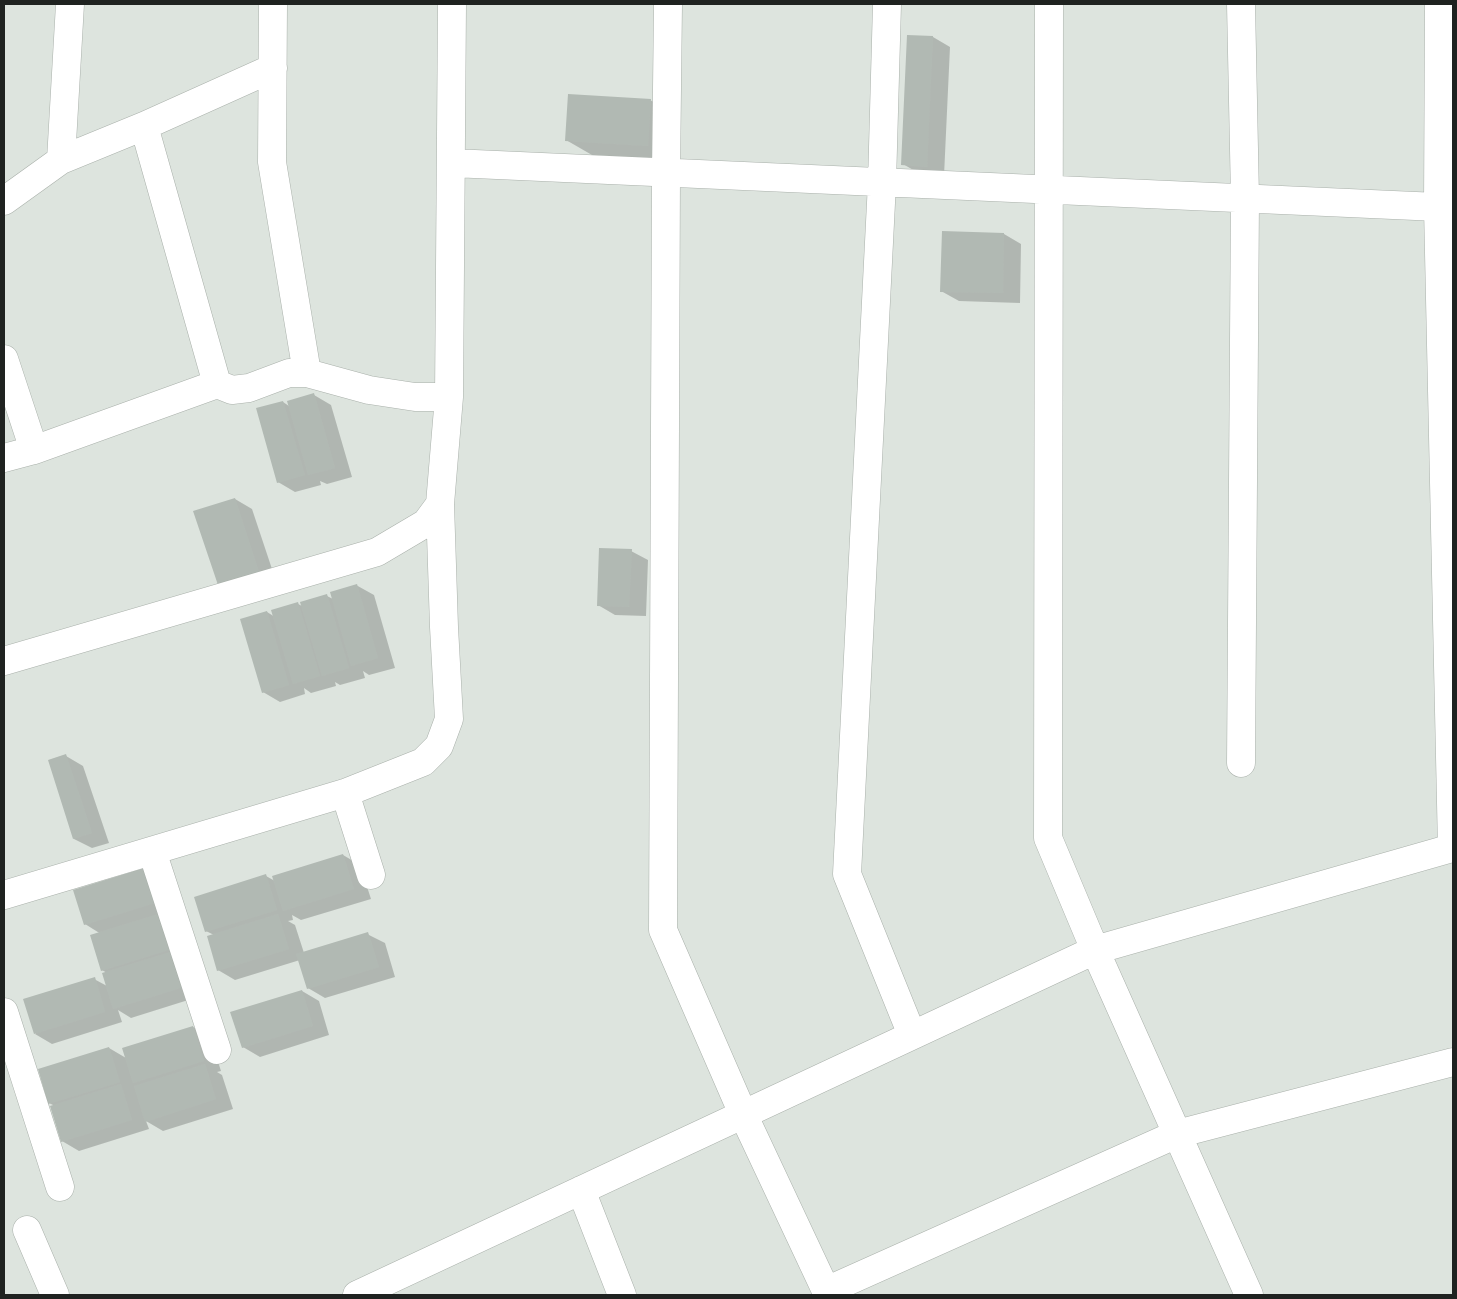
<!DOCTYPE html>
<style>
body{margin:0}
#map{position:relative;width:1457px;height:1299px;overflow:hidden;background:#dde4de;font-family:"Varela Round",sans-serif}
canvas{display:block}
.frame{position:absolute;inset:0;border:5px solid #1f2220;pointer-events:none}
</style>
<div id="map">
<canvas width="1457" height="1299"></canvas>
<div class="frame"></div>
</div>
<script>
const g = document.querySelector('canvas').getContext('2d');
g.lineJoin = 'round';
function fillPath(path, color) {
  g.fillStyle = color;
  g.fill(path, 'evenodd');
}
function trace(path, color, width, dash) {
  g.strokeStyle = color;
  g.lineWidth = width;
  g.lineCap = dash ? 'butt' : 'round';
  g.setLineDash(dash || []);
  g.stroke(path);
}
const shadow = new Path2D(`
 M909 36 933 37 950 47 944 176 920 174 903 164Z
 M650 100 676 115 673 160 592 155 566 140Z
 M1004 234 1021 244 1020 303 959 301 941 291Z
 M314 395 331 405 352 477 327 484 320 481 321 485 295 492 278 482 283 402 289 406Z
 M235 499 252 509 276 581 236 594Z
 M631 551 648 560 646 616 615 615 598 605Z
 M356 585 374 595 395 668 369 675 363 671 365 678 340 685 335 682 336 686 311 693 304 688 305 694 280 702 263 692 267 612 275 617 298 604 302 606 327 596 333 599Z
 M66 756 83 766 109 843 92 848 74 839Z
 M343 855 360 865 371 899 301 920 292 915 293 920 288 921 295 925 304 953 367 934 385 943 395 977 325 998 308 988 300 960 235 980 218 970 214 935 206 931 266 876 275 881Z
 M144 870 201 996 131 1018 118 1010 122 1022 52 1044 35 1034 94 979 107 986V973L102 970 101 934 85 924Z
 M302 991 319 1001 329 1035 260 1057 243 1047Z
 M193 1027 210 1037 221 1071 217 1072 222 1075 233 1109 163 1131 146 1121 149 1129 79 1151 62 1141 55 1106 49 1103 109 1048 126 1058Z`);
const building = new Path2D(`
 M907 35 933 36 927 167 901 165Z
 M568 94 651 99 648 146 565 141Z
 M942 231 1004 233 1003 293 940 292Z
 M314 393 335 468 308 475 287 401Z
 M283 401 305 475 277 483 256 408Z
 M235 498 259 572 218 585 193 511Z
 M599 548 632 549 629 607 597 606Z
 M357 584 378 658 351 666 330 592Z
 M327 594 349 668 322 676 300 602Z
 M298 602 320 676 293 684 271 610Z
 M267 611 289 685 262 693 240 619Z
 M66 754 92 833 73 839 48 760Z
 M343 854 354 889 283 911 272 876Z
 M144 868 155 903 84 925 73 890Z
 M266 874 277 910 205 932 194 897Z
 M162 913 172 949 101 971 90 935Z
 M278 914 289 949 217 971 207 936Z
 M368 932 379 967 307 989 296 954Z
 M174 951 184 987 113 1009 102 973Z
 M95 977 105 1012 34 1034 23 999Z
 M302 990 313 1026 242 1048 230 1012Z
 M193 1026 204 1061 133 1083 122 1048Z
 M109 1047 120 1082 48 1104 38 1069Z
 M205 1064 216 1099 145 1122 134 1086Z
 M121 1084 132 1120 61 1142 50 1106Z`);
const street = new Path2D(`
 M273 4 272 162 307 373
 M668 4 666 173 663 930 743 1114 828 1295
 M887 4 882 183 847 874 912 1035
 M1049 4 1048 838 1095 950 1249 1295
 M1241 4 1245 198 1241 763
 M273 68 144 126 217 384 232 390 249 388 289 373H307L369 390 415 397H449
 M61 160 144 126
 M452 163 1438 207
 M4 201 61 160 70 4
 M4 359 34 450 4 458
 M34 450 217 384
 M4 661 377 552 426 523 440 504
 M345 793 371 875
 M152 851 217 1050
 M4 895 345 793 423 762 439 746 449 719 444 627 440 504 449 397 452 4
 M4 1012 60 1187
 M581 1190 622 1295
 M27 1230 55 1295
 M826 1291 1177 1134 1453 1062
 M357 1295 1095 950 1452 848 1438 207 1439 4`);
fillPath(shadow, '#0003');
fillPath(building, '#b1b9b3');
trace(street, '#a9b0aa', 29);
trace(street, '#fff', 28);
</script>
